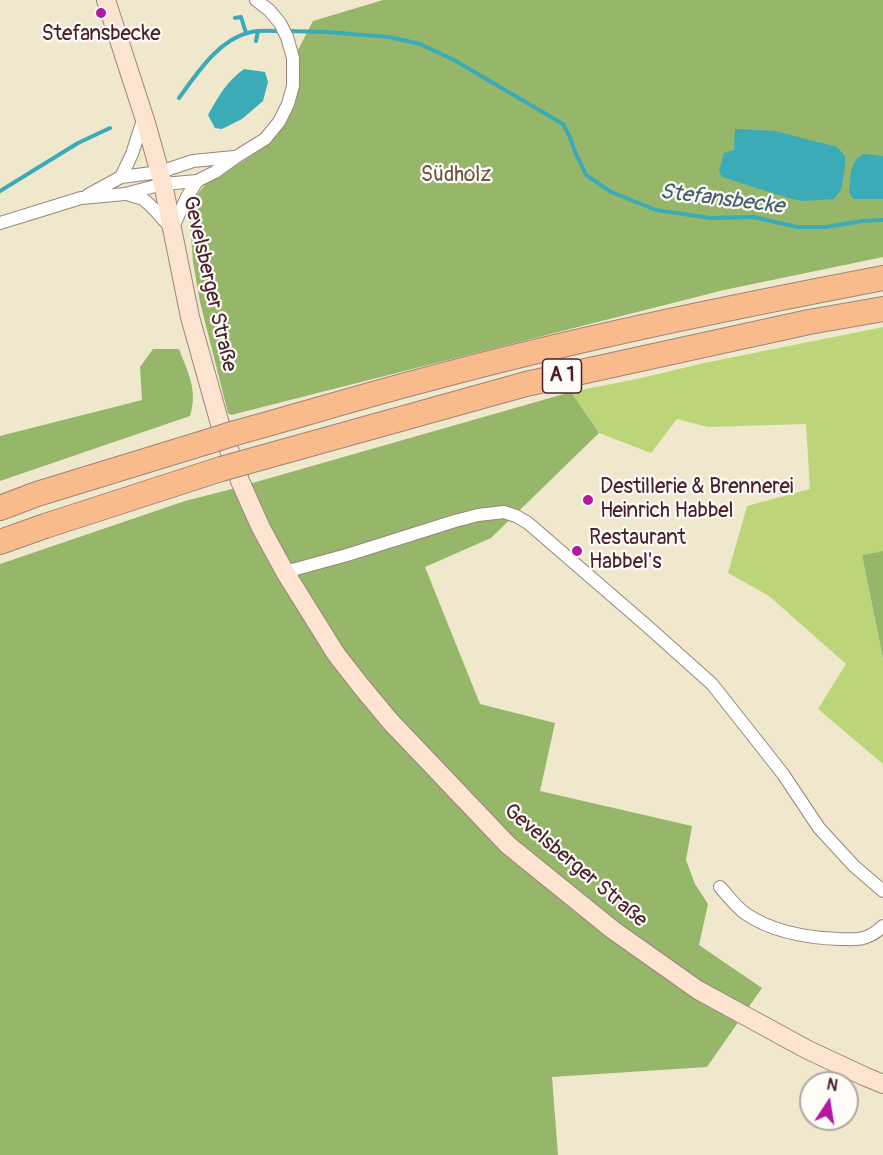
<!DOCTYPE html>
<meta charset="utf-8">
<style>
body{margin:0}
#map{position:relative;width:883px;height:1155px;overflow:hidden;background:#efe8cd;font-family:Pangolin,sans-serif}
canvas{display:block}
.north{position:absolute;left:799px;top:1071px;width:60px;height:60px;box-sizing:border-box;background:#fdfcf7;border:2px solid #b5a4a5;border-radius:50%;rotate:12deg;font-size:16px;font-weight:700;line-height:24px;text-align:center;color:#4a1f2b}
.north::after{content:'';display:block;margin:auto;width:21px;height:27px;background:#b5179e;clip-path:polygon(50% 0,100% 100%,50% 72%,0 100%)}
</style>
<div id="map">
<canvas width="883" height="1155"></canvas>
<div class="north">N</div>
</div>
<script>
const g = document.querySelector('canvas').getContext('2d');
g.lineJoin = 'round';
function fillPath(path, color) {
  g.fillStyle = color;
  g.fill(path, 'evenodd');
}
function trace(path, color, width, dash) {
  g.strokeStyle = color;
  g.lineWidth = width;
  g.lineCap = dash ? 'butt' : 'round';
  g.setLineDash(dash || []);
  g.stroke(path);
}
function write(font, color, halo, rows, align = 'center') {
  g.font = font + ' Pangolin,sans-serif';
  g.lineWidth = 4.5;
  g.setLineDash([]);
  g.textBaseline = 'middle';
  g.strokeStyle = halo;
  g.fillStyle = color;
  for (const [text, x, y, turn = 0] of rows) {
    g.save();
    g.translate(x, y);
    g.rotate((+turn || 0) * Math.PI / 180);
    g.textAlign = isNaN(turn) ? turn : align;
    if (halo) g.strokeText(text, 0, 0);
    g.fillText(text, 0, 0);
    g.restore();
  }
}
const green = new Path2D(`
 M883 327V551L862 555 883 660V764L818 709 846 664 769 596 728 573 747 506 810 489 806 424 708 427 677 419 651 453 599 433 571 392 637 379 704 363Z`);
const forest = new Path2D(`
 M383 0H883V257L724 290 231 415 228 413 200 302 193 262 190 221 191 208 196 196 207 182 242 162 271 142 285 122 291 112 299 89 297 52 313 21Z
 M153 349H179C188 373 198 390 190 416L0 481V436L142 400 140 367Z
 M571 392 599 433 491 538 425 567 480 704 555 723 540 791 692 826 686 860 695 884 708 904 699 945 762 988 707 1067 552 1077 558 1155H0V564L185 501 228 490Z
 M883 551V659L862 555Z`);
const water = new Path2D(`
 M244 69 265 72 268 82 263 101 242 119 222 129 215 128 208 115C218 97 227 81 244 69Z
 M735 129 775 131 837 147 845 156V168L841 190 834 199 802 201 785 197 722 177 719 171 724 153 734 150Z
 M864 154 883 156V199H853L849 192C851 177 849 161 864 154Z`);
const stream = new Path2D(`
 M235 18 241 17 246 33
 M287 31 327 32 389 37 420 44 454 60 563 124 569 135 576 154 586 175 611 192 656 210 711 218 754 217 797 227H826L862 221 883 220
 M256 41 258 31
 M179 98C198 72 219 39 251 32 260 30 271 31 280 31
 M0 191 78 143 110 128`);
const street = new Path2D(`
 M121 177 132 154 144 117
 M127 194 143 199 152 207 172 229 187 197 197 181
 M88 195 121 177 160 172 193 161 234 157
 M0 223 81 198 125 194 163 184 197 181 215 172 236 157 265 139 279 122 288 104 293 86V58L287 37 280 23 269 10 256 0
 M285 572 347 555 455 521 478 515 504 512 516 516 528 523 646 625 712 684 783 774 819 828 854 866 883 891
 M720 887C728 896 736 907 746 914 773 932 808 938 840 939 848 939 856 940 863 938 871 936 877 932 883 926`);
const secondary = new Path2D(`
 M106 0 146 123 163 184 190 317 220 424 240 481 261 528 285 572 336 654 361 686 390 721 508 845 613 930 698 990 808 1050 866 1077 883 1084`);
const highway = new Path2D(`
 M235 433C301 415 366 395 432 378 580 338 732 307 883 278
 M246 462 526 384 809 322 883 309
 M0 508 37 494 210 441
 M0 542 45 526 221 469`);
const highwayBridge = new Path2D(`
 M210 441 235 433
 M221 469 246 462`);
const markers = [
 [101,13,6,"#b5179e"],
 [588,500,6,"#b5179e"],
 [577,551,6,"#b5179e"]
];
const shields = [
 [562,376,39]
];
const shieldNames = [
 ["A 1",562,376]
];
const poiNames = [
 ["Stefansbecke",101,35,"center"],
 ["Destillerie & Brennerei",600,488],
 ["Heinrich Habbel",600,512],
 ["Restaurant",589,539],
 ["Habbel's",589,563]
];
const parkNames = [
 ["Südholz",456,176]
];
const streetNames = [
 ["Gevelsberger Straße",209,284,77],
 ["Gevelsberger Straße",575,866,40]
];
const waterNames = [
 ["Stefansbecke",722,200,7]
];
fillPath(green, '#bdd579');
fillPath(forest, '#96b669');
fillPath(water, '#3babb7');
trace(stream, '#3babb7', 4);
trace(street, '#9c847c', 14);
trace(secondary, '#9c847c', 20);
trace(highway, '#9c847c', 26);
trace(street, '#fff', 12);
trace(secondary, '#fde4d1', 18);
trace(highway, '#fabb8c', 24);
trace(highwayBridge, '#9c847c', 26, []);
trace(highwayBridge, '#fabb8c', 24);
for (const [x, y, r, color] of markers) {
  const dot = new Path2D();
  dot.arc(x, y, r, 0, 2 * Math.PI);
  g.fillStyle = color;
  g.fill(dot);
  trace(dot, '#fdfcf7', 2);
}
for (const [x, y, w] of shields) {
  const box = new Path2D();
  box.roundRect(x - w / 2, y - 17, w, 34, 4.5);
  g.fillStyle = '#fdfcf7';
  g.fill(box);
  trace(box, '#4a1f2b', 1.5);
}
write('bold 20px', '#4a1f2b', null, shieldNames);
write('21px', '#4a1f2b', '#fdfcf7', poiNames, 'left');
write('21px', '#6c5642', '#fdfcf7', parkNames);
write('21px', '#4a1f2b', '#fdfcf7', streetNames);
write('italic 22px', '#435e6a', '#fdfcf7', waterNames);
</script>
